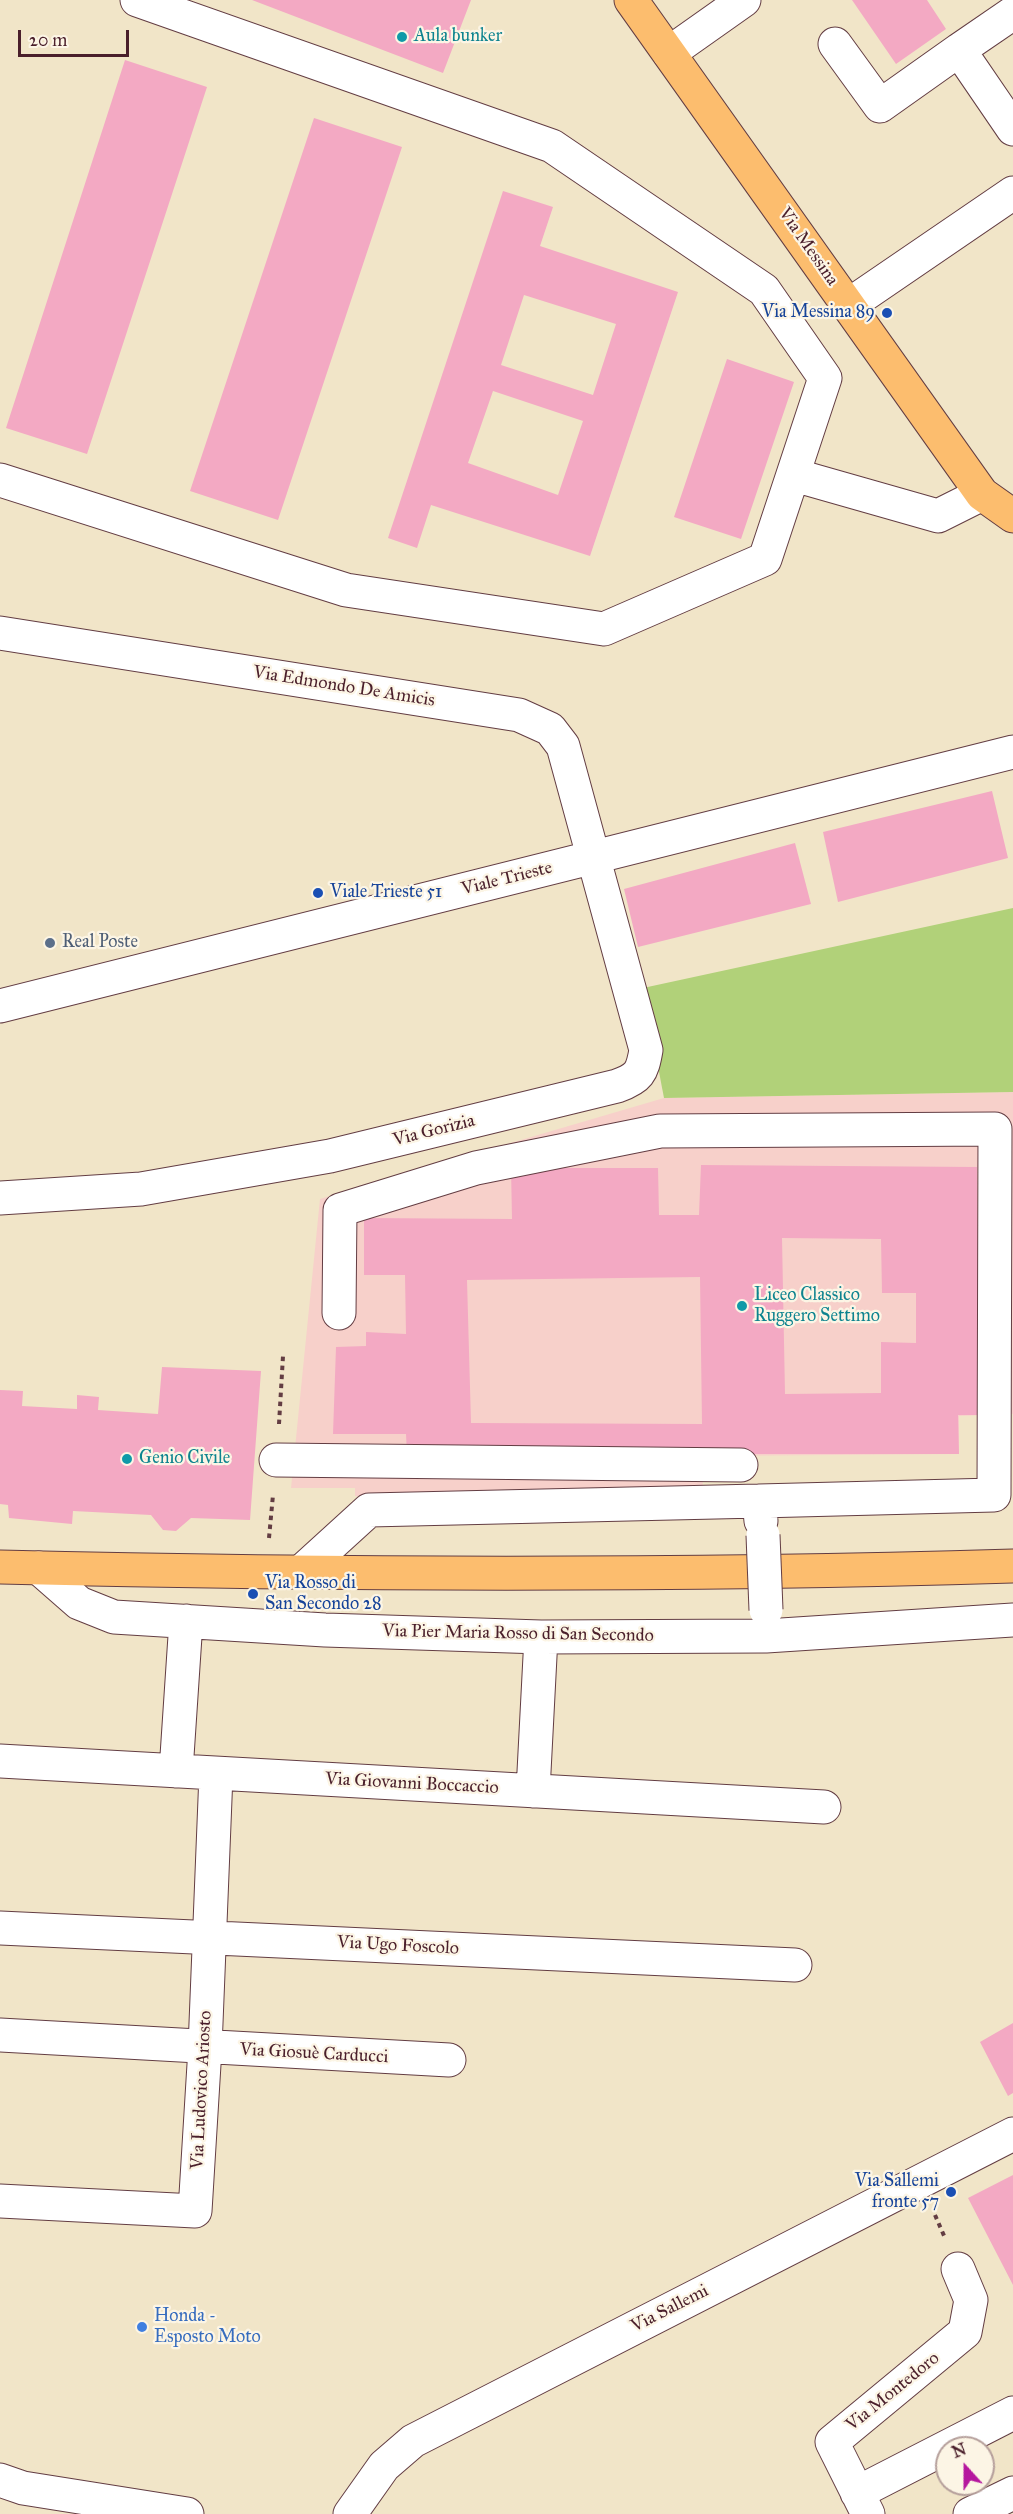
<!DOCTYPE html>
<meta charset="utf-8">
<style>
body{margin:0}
#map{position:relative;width:1013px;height:2514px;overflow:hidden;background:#f1e5c8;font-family:"IM FELL Great Primer",serif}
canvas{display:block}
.north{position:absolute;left:935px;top:2436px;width:60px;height:60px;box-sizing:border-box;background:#fcf5e5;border:2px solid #b59f9b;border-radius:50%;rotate:339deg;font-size:16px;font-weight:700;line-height:24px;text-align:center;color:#4a1f2b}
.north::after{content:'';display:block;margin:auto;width:21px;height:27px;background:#b5179e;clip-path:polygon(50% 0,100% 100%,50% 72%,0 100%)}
.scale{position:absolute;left:18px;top:30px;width:111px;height:27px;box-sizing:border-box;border:3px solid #4a1f2b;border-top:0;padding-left:8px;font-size:18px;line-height:21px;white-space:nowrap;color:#4a1f2b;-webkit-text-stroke:4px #fcf5e5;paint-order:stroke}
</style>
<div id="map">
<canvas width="1013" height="2514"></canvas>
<div class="north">N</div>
<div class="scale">20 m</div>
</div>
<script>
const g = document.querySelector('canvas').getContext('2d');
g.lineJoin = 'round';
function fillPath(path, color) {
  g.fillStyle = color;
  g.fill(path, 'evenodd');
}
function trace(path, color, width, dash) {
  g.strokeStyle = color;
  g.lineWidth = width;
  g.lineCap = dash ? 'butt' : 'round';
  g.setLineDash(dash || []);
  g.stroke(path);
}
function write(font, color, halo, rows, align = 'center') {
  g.font = font + ' "IM FELL Great Primer",serif';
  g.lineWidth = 4.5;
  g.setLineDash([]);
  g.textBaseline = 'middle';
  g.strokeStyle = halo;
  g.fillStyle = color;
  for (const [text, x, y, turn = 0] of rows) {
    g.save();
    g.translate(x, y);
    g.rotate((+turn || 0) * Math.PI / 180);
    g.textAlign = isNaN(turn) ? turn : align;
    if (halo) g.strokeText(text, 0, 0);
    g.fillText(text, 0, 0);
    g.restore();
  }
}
const built = new Path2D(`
 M1013 1092V1414L959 1416V1454L702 1456 703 1494 355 1496V1488H291L320 1199 664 1098Z`);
const green = new Path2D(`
 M1013 908V1092L664 1098 643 988Z`);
const building = new Path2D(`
 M252 0H471L443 73Z
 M852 0H927L946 29 896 64Z
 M125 60 207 87 87 454 6 428Z
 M314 118 402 147 278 520 190 491Z
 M503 191 553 207 540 246 678 292 590 556 431 505 417 548 388 538ZM524 295 616 324 593 395 501 365ZM493 391 583 421 558 495 468 463Z
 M727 359 794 382 741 539 674 517Z
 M992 791 1008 858 838 902 823 832Z
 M795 843 811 904 638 947 624 889Z
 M701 1165 977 1167 979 1415H958L959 1454H407L406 1434H333L336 1347 366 1346V1332L406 1334 405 1275H364V1218L512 1219 511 1168H658L659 1215H699ZM782 1238 881 1239 882 1293H916V1343L881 1342V1393L785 1394ZM700 1277 702 1424 471 1423 467 1280Z
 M162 1367 261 1371 250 1520 191 1518 176 1531 163 1530 151 1515 73 1511 72 1524 9 1518 8 1505 0 1504V1390L23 1391 22 1406 77 1409V1395L99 1397 98 1410 158 1414Z
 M1013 2023V2093L1008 2096 980 2042Z
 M1013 2175V2285L968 2198Z`);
const path = new Path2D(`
 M279 1424 283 1356
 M269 1538 273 1495
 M935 2215 945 2238`);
const minor = new Path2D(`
 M1013 13 959 50 1013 129
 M835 44 880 106 959 50
 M669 53 744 0
 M849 305 1013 193
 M794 475 938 516 982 494
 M0 480 346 590 604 629 765 559 825 378 764 290 552 146 137 0
 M0 633 519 715 550 729 563 746 646 1050C642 1073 639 1078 617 1086L330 1156 141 1189 0 1198
 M0 1006 1013 752
 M339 1313 340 1210 476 1168 660 1131 995 1129 994 1495 759 1501
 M276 1460 741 1465
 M39 1568 79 1603 114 1617 325 1630 541 1637 766 1636 1013 1620
 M302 1571 369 1510 759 1501 761 1521
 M0 1761 824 1807
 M176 1771 186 1621
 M533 1791 541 1637
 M0 1928 795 1965
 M0 2035 449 2060
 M0 2201 195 2211 205 2048 216 1774
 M0 2480 23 2488 187 2514
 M857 2493 1013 2413
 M350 2514 384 2466 413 2441 1013 2134
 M868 2514 832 2442 965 2332 971 2300 958 2269
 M970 2514 1013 2493`);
const major = new Path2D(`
 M631 0 982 494 1013 516
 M0 1567C337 1575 676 1576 1013 1566`);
const minorBridge = new Path2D(`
 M763 1535 766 1610`);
const markers = [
 [402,37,6,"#0f9aa8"],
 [887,313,6,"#1a4fb4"],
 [318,893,6,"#1a4fb4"],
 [50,943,6,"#5c6f8a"],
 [742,1306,6,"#0f9aa8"],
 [127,1459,6,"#0f9aa8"],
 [253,1594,6,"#1a4fb4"],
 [951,2192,6,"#1a4fb4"],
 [142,2327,6,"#3f7fe0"]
];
const cultureNames = [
 ["Aula bunker",414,37],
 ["Liceo Classico",754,1296],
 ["Ruggero Settimo",754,1317],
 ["Genio Civile",139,1459]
];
const streetNames = [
 ["Via Messina",808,247,55],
 ["Via Edmondo De Amicis",344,687,9],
 ["Viale Trieste",507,879,-14],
 ["Via Gorizia",434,1131,-14],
 ["Via Pier Maria Rosso di San Secondo",518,1634,1],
 ["Via Giovanni Boccaccio",412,1784,3],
 ["Via Ugo Foscolo",398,1946,3],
 ["Via Giosuè Carducci",314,2054,3],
 ["Via Ludovico Ariosto",202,2090,-87],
 ["Via Sallemi",670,2309,-27],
 ["Via Montedoro",893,2392,-39]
];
const transitNames = [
 ["Via Messina 89",875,313],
 ["Viale Trieste 51",330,893,"left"],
 ["Via Rosso di",265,1584,"left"],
 ["San Secondo 28",265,1605,"left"],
 ["Via Sallemi",939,2182],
 ["fronte 57",939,2203]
];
const serviceNames = [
 ["Real Poste",62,943]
];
const shopNames = [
 ["Honda -",154,2317],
 ["Esposto Moto",154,2338]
];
fillPath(built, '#f7d0ca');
fillPath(green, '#b1d179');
fillPath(building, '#f3a9c3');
trace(minor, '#633d43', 35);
trace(major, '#633d43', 35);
trace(path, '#633d43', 4, [4.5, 4.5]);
trace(minor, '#fff', 33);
trace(major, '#fcbd6e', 33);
trace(minorBridge, '#633d43', 35, []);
trace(minorBridge, '#fff', 33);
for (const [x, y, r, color] of markers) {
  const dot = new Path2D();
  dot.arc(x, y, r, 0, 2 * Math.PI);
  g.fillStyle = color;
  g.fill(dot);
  trace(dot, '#fcf5e5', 2);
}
write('18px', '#0d838f', '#fcf5e5', cultureNames, 'left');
write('18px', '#4a1f2b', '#fcf5e5', streetNames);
write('18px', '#164399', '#fcf5e5', transitNames, 'right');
write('18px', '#4e5e75', '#fcf5e5', serviceNames, 'left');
write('18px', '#366cbe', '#fcf5e5', shopNames, 'left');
</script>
